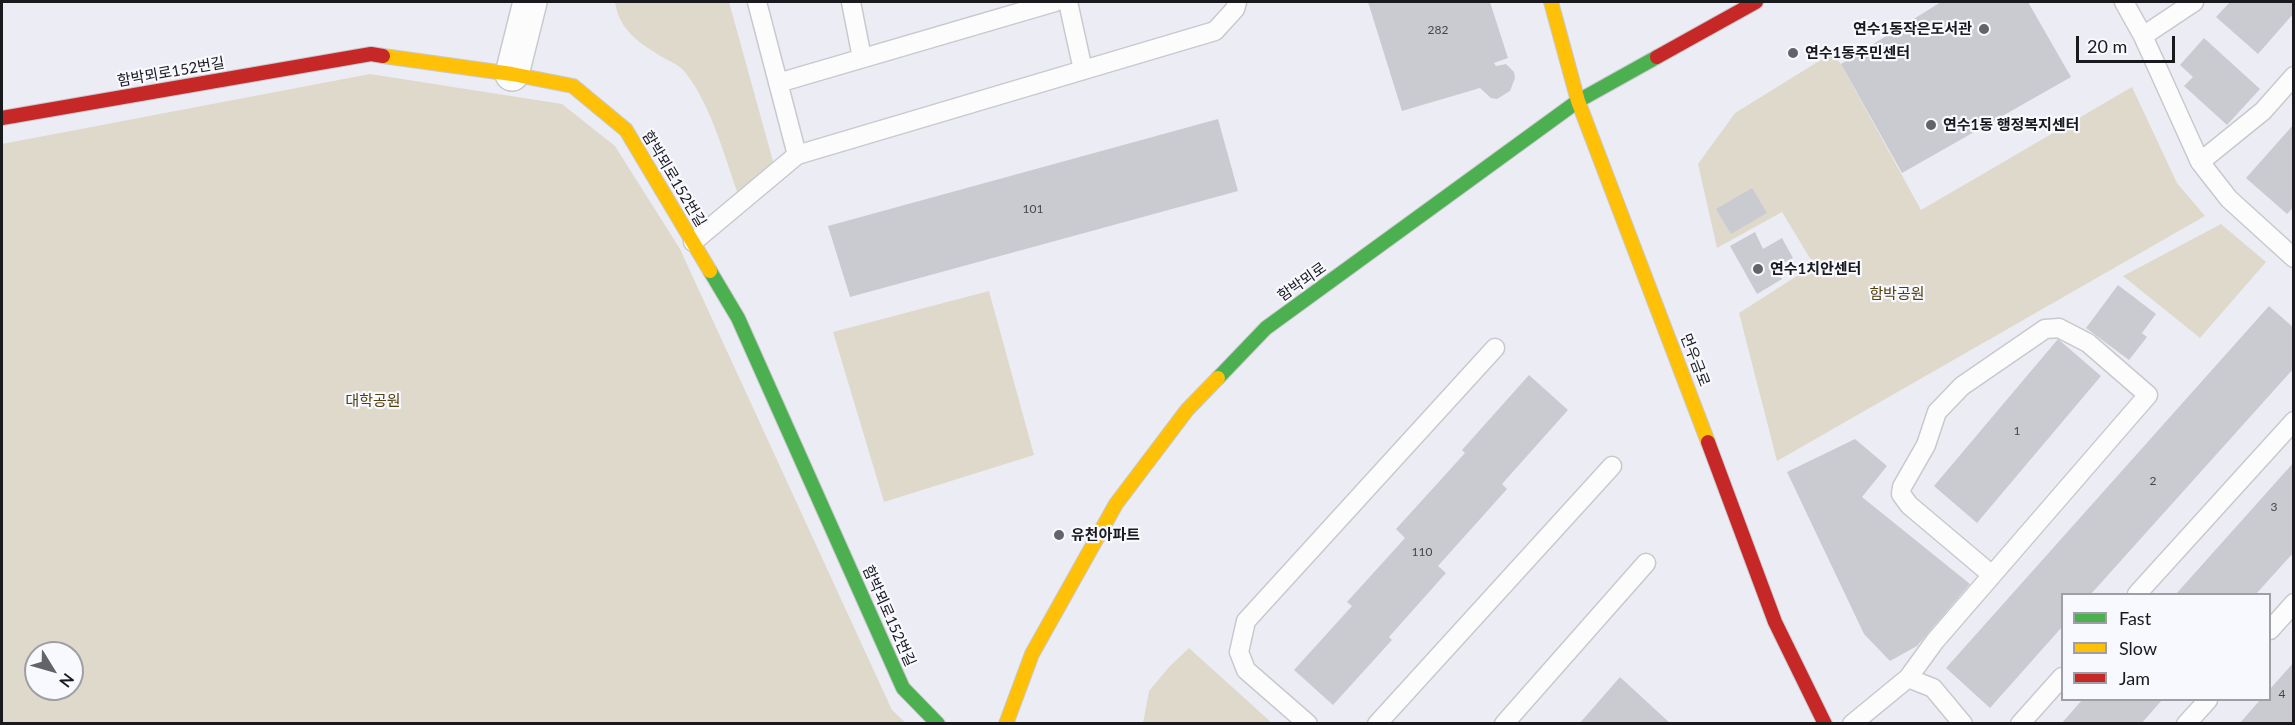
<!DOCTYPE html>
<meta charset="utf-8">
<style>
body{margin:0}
#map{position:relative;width:2295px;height:725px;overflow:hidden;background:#ecedf4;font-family:Lato,sans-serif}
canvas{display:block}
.frame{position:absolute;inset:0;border:3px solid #19191e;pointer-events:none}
.legend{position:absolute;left:2061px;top:593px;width:210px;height:108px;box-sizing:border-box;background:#f7f9fe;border:2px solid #9e9fa4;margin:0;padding:8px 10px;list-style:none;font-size:18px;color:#19191e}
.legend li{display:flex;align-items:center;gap:12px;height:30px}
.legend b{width:30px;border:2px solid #9e9fa4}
.north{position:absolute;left:24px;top:641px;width:60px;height:60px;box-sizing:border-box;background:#f7f9fe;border:2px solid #9e9fa4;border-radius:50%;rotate:127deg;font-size:16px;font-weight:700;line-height:24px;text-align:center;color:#19191e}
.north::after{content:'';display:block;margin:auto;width:21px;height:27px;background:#636369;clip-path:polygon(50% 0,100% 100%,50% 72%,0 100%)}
.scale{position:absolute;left:2076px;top:36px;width:99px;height:27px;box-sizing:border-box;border:3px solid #19191e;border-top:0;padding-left:8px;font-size:18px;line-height:21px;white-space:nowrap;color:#19191e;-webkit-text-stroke:4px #f7f9fe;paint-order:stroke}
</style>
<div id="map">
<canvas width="2295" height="725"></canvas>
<div class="frame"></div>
<ul class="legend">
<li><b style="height:8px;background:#4caf50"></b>Fast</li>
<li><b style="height:8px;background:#ffc107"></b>Slow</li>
<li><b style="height:8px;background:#c62828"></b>Jam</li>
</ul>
<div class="north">N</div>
<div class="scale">20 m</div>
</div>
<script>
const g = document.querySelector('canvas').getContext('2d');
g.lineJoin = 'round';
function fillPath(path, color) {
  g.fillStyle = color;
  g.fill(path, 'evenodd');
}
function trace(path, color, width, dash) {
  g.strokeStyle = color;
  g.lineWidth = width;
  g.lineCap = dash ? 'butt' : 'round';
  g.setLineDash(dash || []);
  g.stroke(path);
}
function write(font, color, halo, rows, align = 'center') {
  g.font = font + ' Lato,"Noto Sans KR",sans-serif';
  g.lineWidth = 4.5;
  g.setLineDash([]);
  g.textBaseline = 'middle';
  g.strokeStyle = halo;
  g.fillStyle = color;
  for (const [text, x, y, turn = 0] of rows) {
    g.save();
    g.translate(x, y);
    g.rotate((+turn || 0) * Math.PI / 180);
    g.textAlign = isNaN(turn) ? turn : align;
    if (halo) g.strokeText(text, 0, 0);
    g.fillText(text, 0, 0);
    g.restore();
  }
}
const green = new Path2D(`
 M615 2H729L776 172 741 202C725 160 712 105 684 71 679 65 671 62 664 58 641 44 619 31 615 2Z
 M1832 53 1841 64 1921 210 2132 87 2177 183 2205 216 1777 461 1739 313 1814 265 1782 212 1717 248 1698 164 1735 113Z
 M370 74 562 104 615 146 680 249 892 710 906 723 2 724V144ZM36 653H72V689H36Z
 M2221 224 2266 262 2200 338 2123 276Z
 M989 291 1034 455 884 502 833 332Z
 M1189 648 1272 723H1143L1149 691 1169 667Z`);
const building = new Path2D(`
 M1368 2H1490L1508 58 1494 63 1496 66 1506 64 1514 72 1515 78 1510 91 1497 99 1491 98 1480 88 1402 111Z
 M1941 2H2028L2071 77 1902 173 1841 64Z
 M2230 2H2294V13L2258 54 2216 17Z
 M2204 38 2260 89 2227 125 2184 86 2193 77 2180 65Z
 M1218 119 1238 191 850 297 828 226Z
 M2294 124V207L2287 214 2246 178Z
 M1752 188 1767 213 1731 234 1716 209Z
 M1755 232 1763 249 1782 238 1793 258 1776 267 1782 279 1757 294 1730 246Z
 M2118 285 2156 314 2142 333 2147 337 2129 360 2086 328Z
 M2269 306 2294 328V368L2091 594H2062V627L1990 708 1946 668Z
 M2058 339 2101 376 1977 523 1934 486Z
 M1529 375 1568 410 1502 484 1507 489 1438 566 1446 573 1389 637 1392 640 1333 705 1294 670 1352 606 1347 602 1405 538 1396 529 1465 453 1462 450Z
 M1855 439 1887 466 1862 497 1970 584 1917 646 1890 661 1864 634 1787 472Z
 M2294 462V552L2256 594H2176Z
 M2294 662V724H2239L2260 700H2270V689Z
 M1620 677 1671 724H1579Z
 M2082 700H2162L2141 724H2061Z`);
const lane = new Path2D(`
 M757 2 797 155
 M851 2 862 58
 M1068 2 1083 70
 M2124 2 2143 36 2200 162 2229 199 2294 258
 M2143 36 2194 2
 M778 83 1055 2
 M2200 162 2263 111 2294 76
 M693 242 797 155 1215 31 1235 9 1237 2
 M2137 594 2294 421
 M2270 630 2294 603
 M1908 678 1935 641 2148 395 2088 343 2059 328 2045 329 1962 386 1937 412 1926 445 1902 487 1901 494 1909 505 1992 575
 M1308 724 1246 670 1239 652 1246 621 1495 348
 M1377 724 1612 466
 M1504 724 1646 563
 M1852 724 1908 678 1933 688 1963 724
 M2020 724 2062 677
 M2186 724 2208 700`);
const street = new Path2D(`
 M512 74 530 2`);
const fast = new Path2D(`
 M710 271 738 318 903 688 938 724
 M1218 378 1266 328 1578 101 1657 57`);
const slow = new Path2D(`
 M1551 2 1578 101 1708 442
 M383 56 512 74 573 86 626 130 710 271
 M1006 724 1032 654 1116 504 1187 410 1218 378`);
const jam = new Path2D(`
 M1657 57 1756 2
 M2 118 371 54 383 56
 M1708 442 1775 622 1825 724`);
const markers = [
 [1984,29,6,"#636369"],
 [1793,53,6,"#636369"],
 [1931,125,6,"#636369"],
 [1758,269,6,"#636369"],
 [1059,535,6,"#636369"]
];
const numberNames = [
 ["282",1438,30],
 ["101",1033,209],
 ["1",2017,431],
 ["2",2153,481],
 ["3",2274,507],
 ["110",1422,552],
 ["4",2282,694]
];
const poiNames = [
 ["연수1동작은도서관",1972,29,"right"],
 ["연수1동주민센터",1805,53],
 ["연수1동 행정복지센터",1943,125],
 ["연수1치안센터",1770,269],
 ["유천아파트",1071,535]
];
const streetNames = [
 ["함박뫼로152번길",171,72,-10],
 ["함박뫼로152번길",674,179,59],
 ["함박뫼로",1302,282,-35],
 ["먼우금로",1695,360,69],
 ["함박뫼로152번길",889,616,66]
];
const parkNames = [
 ["함박공원",1897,294],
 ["대학공원",373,401]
];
fillPath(green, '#dfd9cc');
fillPath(building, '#cacbd0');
trace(lane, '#c8c9ce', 21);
trace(street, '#c8c9ce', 36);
trace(fast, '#c8c9ce', 16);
trace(slow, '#c8c9ce', 16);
trace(jam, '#c8c9ce', 16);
trace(lane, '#fcfcfd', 18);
trace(street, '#fcfcfd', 33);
trace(fast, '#4caf50', 14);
trace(slow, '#ffc107', 14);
trace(jam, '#c62828', 14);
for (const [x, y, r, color] of markers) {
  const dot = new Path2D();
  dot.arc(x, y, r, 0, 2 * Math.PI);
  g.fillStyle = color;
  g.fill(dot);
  trace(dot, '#f7f9fe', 2);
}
write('12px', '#45464a', null, numberNames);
write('bold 15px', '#19191e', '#f7f9fe', poiNames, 'left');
write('15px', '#19191e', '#f7f9fe', streetNames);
write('15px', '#52400d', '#f7f9fe', parkNames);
</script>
